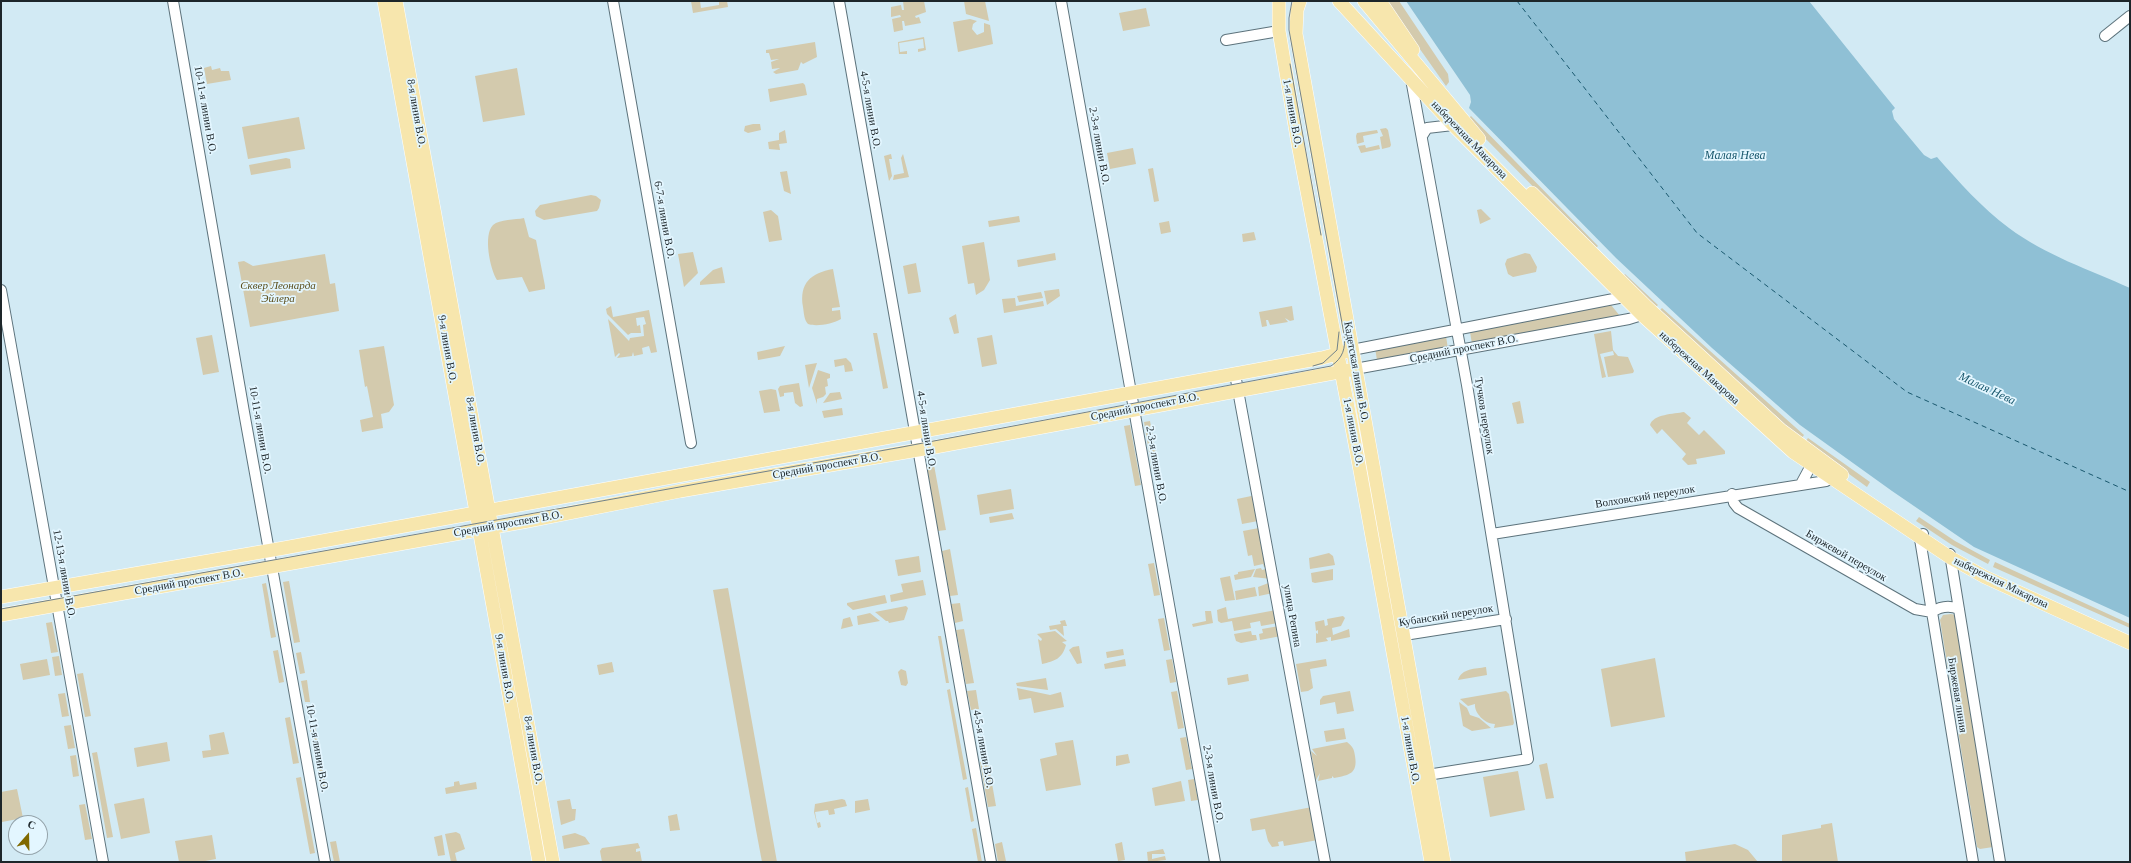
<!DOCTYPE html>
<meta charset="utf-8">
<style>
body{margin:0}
#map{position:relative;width:2131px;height:863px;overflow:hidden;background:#d2eaf4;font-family:"Times New Roman",serif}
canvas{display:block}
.frame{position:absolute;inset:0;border:2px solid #1d262a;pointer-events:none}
.north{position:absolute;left:8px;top:815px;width:40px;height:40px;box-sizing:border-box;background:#e3f6ff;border:1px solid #94a3aa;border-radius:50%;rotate:20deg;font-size:11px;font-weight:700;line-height:16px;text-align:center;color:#1d262a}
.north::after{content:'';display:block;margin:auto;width:14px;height:18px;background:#806900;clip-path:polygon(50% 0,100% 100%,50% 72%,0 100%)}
</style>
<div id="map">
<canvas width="2131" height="863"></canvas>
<div class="frame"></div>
<div class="north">С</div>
</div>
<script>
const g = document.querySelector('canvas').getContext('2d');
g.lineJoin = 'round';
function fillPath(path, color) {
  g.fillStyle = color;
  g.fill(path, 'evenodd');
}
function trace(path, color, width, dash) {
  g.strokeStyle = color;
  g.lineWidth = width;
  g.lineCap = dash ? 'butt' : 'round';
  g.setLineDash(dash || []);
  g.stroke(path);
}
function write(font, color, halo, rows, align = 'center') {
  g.font = font + ' "Times New Roman",serif';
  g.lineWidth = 3.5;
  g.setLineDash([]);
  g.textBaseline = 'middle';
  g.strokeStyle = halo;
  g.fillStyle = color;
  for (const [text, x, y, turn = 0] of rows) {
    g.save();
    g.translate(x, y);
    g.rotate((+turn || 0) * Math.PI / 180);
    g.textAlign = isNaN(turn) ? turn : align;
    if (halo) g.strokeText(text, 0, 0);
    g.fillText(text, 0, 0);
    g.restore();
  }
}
const green = new Path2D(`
 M691 1H700L701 8 719 5V1H727L728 7 693 13Z
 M903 1H924L926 12 915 16 916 18 919 17 921 23 905 26 904 21H902L903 30 894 32 892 19 901 17 900 15 891 17V7L901 5 902 10H904Z
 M964 1H985L989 21 966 14Z
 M1386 1H1399L1448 74 1449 82 1446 86Z
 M1146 8 1150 26 1123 31 1119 13Z
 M970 19 977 21 973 24 972 29 977 35 984 32V23L990 25 993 44 958 52 953 22Z
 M924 37 926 50 918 52V49L924 48 923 39 899 43 900 52 907 51V54H899L898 42Z
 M815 42 817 57 803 64 801 62 798 70 776 74 773 72 780 68 772 69 771 62 779 59 771 60 769 53H766V50Z
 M211 66 212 70 220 68 221 71H229L231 80 207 84 204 68Z
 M517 68 525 115 483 122 475 76Z
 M803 83 805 85 807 95 770 102 768 89Z
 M1471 116 1598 246 1595 249 1473 126 1468 119Z
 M299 117 305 149 248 159 242 127Z
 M753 124H760L761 130 748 133 744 131 745 126Z
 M1386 128 1388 130 1391 145 1390 147 1382 149 1380 137 1383 136 1380 129Z
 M785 130 787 143 779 144 780 150 769 149 768 142 779 140V133Z
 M1377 130 1378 133 1363 136 1364 142 1357 144 1356 136 1357 133Z
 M1365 145 1366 148 1379 145 1380 149 1361 153 1358 146Z
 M1133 148 1136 164 1110 169 1107 153Z
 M891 154 892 159H889L892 176 889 181 884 156Z
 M903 154 909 177 893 180 894 175 904 173 901 158Z
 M286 158 290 159 291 168 251 175 249 165Z
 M1153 168 1159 201 1154 202 1148 169Z
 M787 171 791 194 784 191 780 172Z
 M591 195 596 196 601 200 599 208 597 211 544 220 536 216 535 211 540 205Z
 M1481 209 1491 219 1480 224 1477 210Z
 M771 210 778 216 782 240 769 242 763 212Z
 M1019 216 1020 222 989 227 988 221Z
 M524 218 529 237 536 240 545 286V289L529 292 522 277 497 280C490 269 483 235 493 225 500 219 515 220 524 218Z
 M1169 221 1171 232 1161 234 1159 223Z
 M1254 232 1256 240 1243 242 1242 234Z
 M984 242 990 280 984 290 976 295 974 283 968 284 962 246Z
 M693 252 698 273 684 287 678 254Z
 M1055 253 1056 260 1018 267 1017 260Z
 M1525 253 1530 254 1537 267 1536 272 1513 277 1508 274 1505 264 1507 259Z
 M325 254 330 284 335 283 339 311 250 327 238 262 244 261 253 266Z
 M916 263 921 292 908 294 903 266Z
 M722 267 725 283 700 285V282L713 270Z
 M833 269 840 307 832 308V311L840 310 841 319C833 324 816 327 808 324 804 320 804 313 803 307 799 283 811 273 833 269Z
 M1625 274 1658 305 1655 308 1622 277Z
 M1059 289 1060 296 1047 305 1044 291Z
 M1041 292 1043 298 1019 302 1017 296Z
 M1015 298 1016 306 1043 301 1044 306 1004 313 1002 299Z
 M1611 305 1620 316 1472 344 1470 332Z
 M611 306 613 317 649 310 657 352 651 353 649 346 642 348 643 354 634 356 633 352 632 356 617 358 620 354 619 353 615 357 608 319 629 341 630 338 644 336 643 325 646 324 644 317 636 318 637 326 640 325 641 333H631L628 335 607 314 606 309Z
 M1292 306 1294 320 1290 321 1285 318 1288 322 1270 325 1268 320H1266L1267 326 1262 327 1259 312Z
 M1662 308 1804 435 1801 439 1659 311Z
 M956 314 959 333 954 334 949 318Z
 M1611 331 1613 350 1618 356 1628 357 1634 371 1633 373 1608 377 1604 357 1614 355 1613 351 1600 354 1606 377 1602 378 1594 334Z
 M873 333H877L888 388 883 389Z
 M212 335 219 372 203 375 196 338Z
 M992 335 997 364 982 367 977 338Z
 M1446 336 1448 349 1377 360 1375 348Z
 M384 346 394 405 389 412 381 414 383 428 362 432 360 420 373 417 367 386 365 387 359 350Z
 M785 346 780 356 758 360 757 352Z
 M846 358 851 363 853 371 845 372 844 365 835 367 834 360Z
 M817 363 809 388 805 365Z
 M818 370 830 374V378L827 379 828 386 825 387 826 394 823 397 817 399V404L812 388Z
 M799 383 803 406 800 407 795 403 793 392 784 393V396L780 397 778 389 780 386Z
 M771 389 776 390 780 411 764 413 759 391Z
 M840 392 842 399 823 403 830 393Z
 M1520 401 1524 423 1517 424 1512 403Z
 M842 408 843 415 824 418 822 411Z
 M1684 412 1691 418 1687 423 1699 435 1704 430 1725 451V454L1696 459 1697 464 1688 465 1682 459 1686 454 1662 429 1657 434 1650 425C1653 414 1674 414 1684 412Z
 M1150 421 1159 468 1152 470 1144 422Z
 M1130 425 1141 485 1135 486 1124 426Z
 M1808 438 1870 482 1867 487 1805 442Z
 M934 465 946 530 938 531 927 467Z
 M1011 489 1014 509 980 515 977 495Z
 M1256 495 1258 521 1242 524 1237 499Z
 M1012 513 1014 519 990 523 989 517Z
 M1919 517 1955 541 1990 560 1988 564 1952 545 1916 521Z
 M1259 528 1269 566 1264 567 1263 564 1254 566 1252 555 1248 556 1243 531Z
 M950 549 958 595 950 596 942 551Z
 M1329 553 1333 556 1335 565 1310 569 1309 558Z
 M919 556 921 572 898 576 895 560Z
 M1995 562 2130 624V628L1993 567Z
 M1154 563 1160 595 1154 596 1148 564Z
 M1261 568 1262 570 1269 568 1271 579 1253 577 1256 569Z
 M1255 569 1251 577 1235 580 1234 575 1238 574V572Z
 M1333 569V580L1315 583 1312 582 1311 573Z
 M1230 576 1235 600 1225 601 1220 578Z
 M923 580 926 595 891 602 890 595 903 592 901 584Z
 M289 581 300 642 294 643 283 582Z
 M1271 582 1273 593 1259 596 1258 587Z
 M266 583 276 637 271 638 262 584Z
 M1255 587 1257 596 1236 600 1235 591Z
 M728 588 777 862H762L756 830 713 590Z
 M885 595 887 603 853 610 847 605V603Z
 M960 603 963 621 955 623 951 604Z
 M906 606 908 608 904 620 889 623 888 621H886L875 612Z
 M1226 607 1228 619 1276 610 1278 623 1261 626 1260 621 1250 623 1251 628 1234 631 1232 621 1221 623 1218 621 1217 610Z
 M1205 611H1211L1213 623 1193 627 1192 624 1206 621Z
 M870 613 880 621 858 625 857 616Z
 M1951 614 1955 615 1993 847 1980 849 1977 847 1940 620 1943 615Z
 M1343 616 1345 618 1341 626 1332 628 1333 635 1349 629 1350 637 1331 641V637L1326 638 1328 641 1316 643V633L1318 634V630L1316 631 1315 622 1324 620 1325 626 1328 625 1327 619Z
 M850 617 853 626 841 629 843 619Z
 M1164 618 1170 650 1164 651 1158 619Z
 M1065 620 1067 626H1063L1064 636 1056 629 1050 630 1049 626 1061 624 1060 621Z
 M52 622 58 652 51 653 46 623Z
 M1279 626 1281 636 1260 640 1259 634 1263 633 1262 629Z
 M964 629 974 683 966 684 956 630Z
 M1055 631 1067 641 1062 642 1066 645C1062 659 1055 661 1042 664L1038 639 1041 641 1042 639 1037 634Z
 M1251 631 1252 635H1256L1257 640 1241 643 1236 641 1234 634Z
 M938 636H941L949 683H946Z
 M1079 646 1082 663 1077 664 1069 650 1073 647Z
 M1123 649 1124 655 1107 658 1106 652Z
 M278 650 284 682 279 683 273 651Z
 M301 652 305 673 300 674 296 653Z
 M59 656 62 675 55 676 52 657Z
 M1655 658 1665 717 1611 727 1601 669Z
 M47 659 50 675 23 680 20 664Z
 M1125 659 1126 666 1105 669 1104 664Z
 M1172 659 1176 682 1170 683 1166 660Z
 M1326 659 1327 666 1310 669 1313 688 1308 691 1301 692 1296 664Z
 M612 662 614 672 599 675 597 665Z
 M1486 667 1487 675 1458 680C1462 668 1475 669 1486 667Z
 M901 669 906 671 908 683 906 686 901 685 898 672Z
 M83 673 91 716 85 717 77 674Z
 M1248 674 1249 681 1228 685 1227 678Z
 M1046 678 1048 690 1017 686 1016 683Z
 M307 680 310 702H305L301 681Z
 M1017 688 1050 695 1061 692 1064 707 1034 713 1031 698 1019 700Z
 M950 689 967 779 963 780 947 690Z
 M976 690 979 709 971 710 967 691Z
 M1177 691 1184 728 1178 729 1171 692Z
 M1350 691 1354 711 1337 714 1335 702 1320 705V700L1323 696Z
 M1506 691 1509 694 1514 723 1513 725 1494 728 1495 724C1485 724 1474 713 1475 704L1468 706 1460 699Z
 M65 693 69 716 62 717 58 694Z
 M1459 702 1467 708 1470 715 1479 718 1491 728 1472 731 1463 726Z
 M290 717 299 763 293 764 285 718Z
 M315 724 326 789 321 790 309 725Z
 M71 725 75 748 68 749 64 726Z
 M1344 728 1346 739 1326 742 1324 731Z
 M224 732 229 754 203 758 202 751 211 750 209 735Z
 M1186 737 1192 769 1186 770 1180 738Z
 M1073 740 1081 785 1046 791 1040 759 1057 755 1055 743Z
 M167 742 170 761 137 767 134 748Z
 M1347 742C1353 747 1354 749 1355 756 1358 774 1349 775 1334 778L1332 776V778L1318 781 1320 773 1316 780 1311 751 1317 756 1312 749Z
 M97 752 113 837 107 838 92 753Z
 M1128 754 1130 763 1116 766V756Z
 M76 755 79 776 73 777 70 756Z
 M988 761 996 806 988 807 980 762Z
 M1547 763 1554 798 1546 799 1539 765Z
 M1518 771 1525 810 1490 817 1483 777Z
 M301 777 315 853 310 854 296 778Z
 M1194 779 1198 800 1191 801 1188 780Z
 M459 781 460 785 476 782 477 789 446 794 445 788 454 786V782Z
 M1181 781 1185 801 1155 806 1152 788Z
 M968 787 974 821 971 822 965 788Z
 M17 789 23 818 2 822 1 792Z
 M144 798 150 833 121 839 114 804Z
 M570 799 572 809H576L575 820 561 825 557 801Z
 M842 799 845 800 847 806 834 809 835 814 829 815 828 810 815 812 817 823 820 822 821 827 818 828 814 812 815 804Z
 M868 799 870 810 855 813V801Z
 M85 804 92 839 85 840 79 805Z
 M1312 807 1318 840 1284 846 1283 841 1278 842 1279 846 1272 847 1268 841 1265 829 1252 831 1250 819Z
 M677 814 680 830 670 831 668 816Z
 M1832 823 1838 862H1782V835L1821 828V825Z
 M976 828 982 862H978L972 829Z
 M456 832 460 834 465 849 455 853 457 862H451L445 834Z
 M575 833 585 837 590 844 564 849 562 836Z
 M212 835 216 859 200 862H179L175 841Z
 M442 835 445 855 438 856 434 837Z
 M336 841 340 862H334L330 842Z
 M1002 842 1006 861 998 862 995 844Z
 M1122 842 1125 860 1118 861 1115 844Z
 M638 843 640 848 636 849V852L640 851 642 862H602L600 851 602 848Z
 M1735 844 1748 850 1758 862H1686L1685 852Z
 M1163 849 1165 854H1152V859L1165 856 1166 860 1148 862 1147 852Z`);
const water = new Path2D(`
 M1406 1H1809L1895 108 1892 111 1894 119 1924 155 1931 159 1937 157C1959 182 1982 208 2009 228 2045 255 2090 270 2130 288V618L1974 547 1892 491 1800 425 1712 348 1616 258 1469 108 1471 102 1470 95Z`);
const ferry = new Path2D(`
 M1517 1 1697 233 1907 392 2130 492`);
const minor = new Path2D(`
 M173 1 244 412 325 862
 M613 1 691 443
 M839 1 991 862
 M1061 1 1215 862
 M2105 36 2130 16
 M1226 40 1279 31
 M1411 79 1467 385 1528 759 1421 776
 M1422 136 1427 128 1453 125
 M1 290 103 862
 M1352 350 1629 296
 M1355 369 1629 319 1642 315 1645 310
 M1235 374 1325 862
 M1801 484 1814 460
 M1732 494 1734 503 1738 508 1915 609 1932 612C1941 606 1949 605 1959 609
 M1492 534 1826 481 1831 478
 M1923 534 1920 539 1973 862
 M1950 554 2000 862
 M1398 636 1506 619`);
const major = new Path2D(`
 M384 1 539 862
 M396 1 553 862
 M1279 1V31L1298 144 1359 465 1431 862
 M1300 1 1297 10 1296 34 1444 862
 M1339 1 1453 125 1642 315 1793 452 1951 558 1985 577 2130 643
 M1364 1 1479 139
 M1380 1 1413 50
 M1532 193 1647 307 1781 430 1842 475
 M1 597 284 548 1322 358 1352 350
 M1 615 528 521 680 491 935 447 1355 369`);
const tram = new Path2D(`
 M1290 64 1321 235
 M1313 366 1323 363 1337 350 1339 332
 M1 609 902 447 1331 366C1343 358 1346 348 1344 334L1289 30V18L1292 1`);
const streetNames = [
 ["10-11-я линии В.О.",205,110,80],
 ["4-5-я линии В.О.",870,110,80],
 ["8-я линия В.О.",416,113,80],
 ["1-я линия В.О.",1292,113,80],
 ["набережная Макарова",1469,140,46],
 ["2-3-я линии В.О.",1099,146,80],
 ["6-7-я линии В.О.",664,220,80],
 ["9-я линия В.О.",447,349,80],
 ["Средний проспект В.О.",1464,349,-11],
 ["набережная Макарова",1699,368,42],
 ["Кадетская линия В.О.",1356,372,80],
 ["Средний проспект В.О.",1145,407,-11],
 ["Тучков переулок",1484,416,81],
 ["10-11-я линии В.О.",260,430,80],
 ["4-5-я линии В.О.",926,430,81],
 ["8-я линия В.О.",475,431,80],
 ["1-я линия В.О.",1353,432,79],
 ["2-3-я линии В.О.",1156,465,80],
 ["Средний проспект В.О.",827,466,-10],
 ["Волховский переулок",1645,497,-9],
 ["Средний проспект В.О.",508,524,-10],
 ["Биржевой переулок",1846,556,30],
 ["12-13-я линии В.О.",64,574,80],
 ["Средний проспект В.О.",189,582,-10],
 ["набережная Макарова",2001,583,26],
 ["улица Репина",1292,616,80],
 ["Кубанский переулок",1446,616,-9],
 ["9-я линия В.О.",504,668,80],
 ["Биржевая линия",1957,695,81],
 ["10-11-я линии В.О.",317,748,80],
 ["4-5-я линии В.О.",983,749,80],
 ["8-я линия В.О.",533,750,80],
 ["1-я линия В.О.",1410,750,80],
 ["2-3-я линии В.О.",1213,784,80]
];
const parkNames = [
 ["Сквер Леонарда",278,286],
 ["Эйлера",278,299]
];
const waterNames = [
 ["Малая Нева",1735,156],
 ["Малая Нева",1987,389,25]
];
fillPath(green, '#d3caad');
fillPath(water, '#8fc0d5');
trace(ferry, '#19586e', 1, [5, 4]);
trace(minor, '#5d737c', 12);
trace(major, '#fff', 14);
trace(minor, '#fff', 10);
trace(major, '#f7e6ad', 13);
trace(tram, '#728289', 1);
write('11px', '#1d262a', '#e3f6ff', streetNames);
write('italic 11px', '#5a4c19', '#e3f6ff', parkNames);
write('italic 12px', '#19586e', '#e3f6ff', waterNames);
</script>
